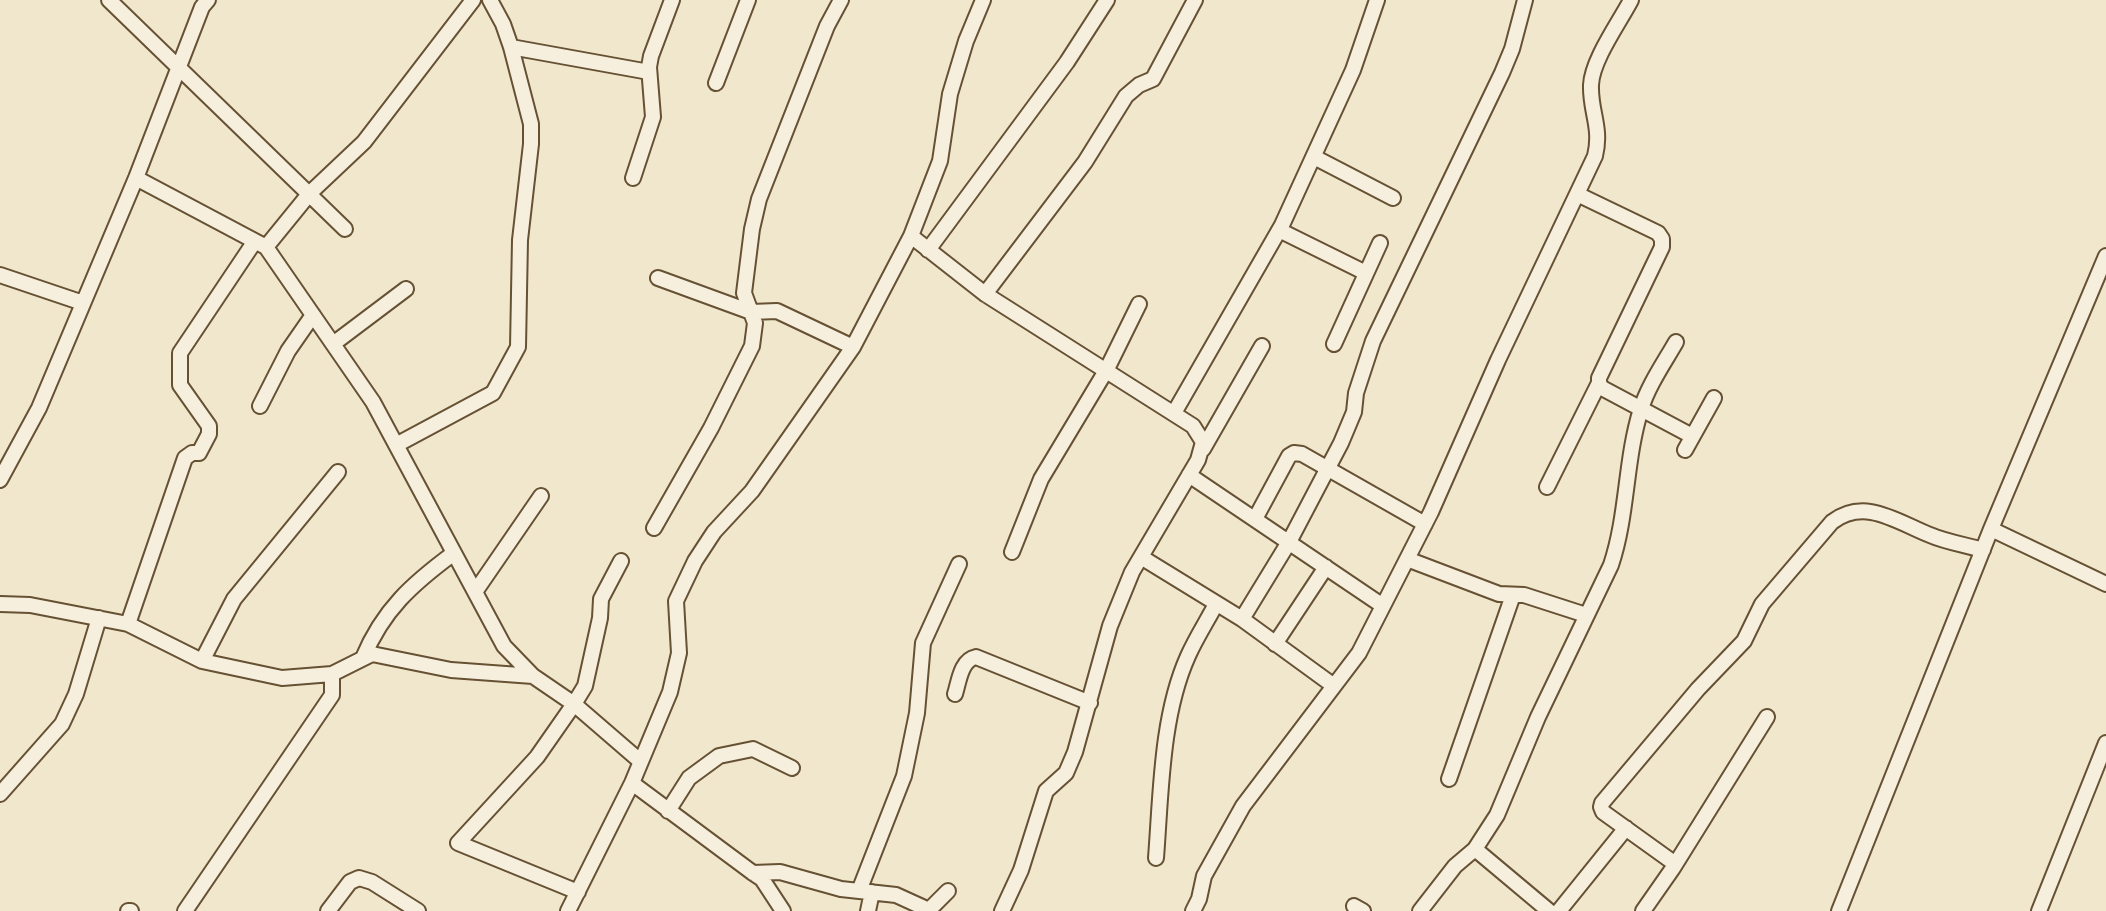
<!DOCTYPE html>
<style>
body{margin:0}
canvas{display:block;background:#f1e7cd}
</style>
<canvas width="2106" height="911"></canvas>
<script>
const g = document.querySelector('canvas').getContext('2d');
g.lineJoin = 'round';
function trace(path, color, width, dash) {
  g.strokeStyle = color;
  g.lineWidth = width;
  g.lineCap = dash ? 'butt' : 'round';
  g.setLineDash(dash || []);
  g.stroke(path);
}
const street = new Path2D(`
 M109 0 345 229
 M511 47 649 72
 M716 83 748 0
 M1314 157 1393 198
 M136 178 266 247 373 402 504 646 533 676 574 704 640 761
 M633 178 653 117 649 67 651 56 672 0
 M1577 194 1658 233 1662 239V247L1599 378V383L1602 388 1692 436
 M1279 230 1366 273
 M911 236 985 294 1193 426 1203 442 1198 460 1132 572 1110 626 1075 752 1066 773 1046 791 1021 870 1002 911
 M266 247 310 193 364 142 473 0
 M928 250 1067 62 1107 0
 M0 275 83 303
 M658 278 751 312 777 311 853 347
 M985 294 1085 162 1126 96 1139 85 1153 79 1195 0
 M333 344 406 289
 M1334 344 1380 243
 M260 406 288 351 313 315
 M1174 413 1282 225 1353 70 1377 0
 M396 445 493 393 518 347 520 240 531 144V124L511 47 503 24 490 0
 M1203 449 1262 346
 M1685 450 1714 398
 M1189 475 1383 606
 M0 480 39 408 136 178 202 7 208 0
 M1547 487 1599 383
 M1255 519 1289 456 1294 453 1302 454 1425 524
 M654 528 711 428 752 346 755 323 744 293 752 229 759 199 827 26 841 0
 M1991 529 2106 584
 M1012 552 1041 479 1107 369 1139 304
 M1141 557 1242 619 1334 686
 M1407 559 1499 594 1524 595 1586 615
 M475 592 541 496
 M0 604 30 605 128 624 202 661 282 678 332 674 372 654 451 670 533 676
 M1242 619 1289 542 1341 443 1354 412 1356 393 1373 341 1502 73 1512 49 1525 0
 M128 624 185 458 192 453H199L209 434V426L180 385V353L255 241
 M1275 644 1326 567
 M363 658C383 610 412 584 454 553
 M202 661 234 599 338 472
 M955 694C959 681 961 660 976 657L1090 703
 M1449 779 1513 595
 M632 783 753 873 762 879 783 911
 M0 794 62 724 76 694 99 618
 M668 811 689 778 719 756 753 749 792 768
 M1475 849 1549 911
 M1156 858C1161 794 1161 716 1188 656 1196 638 1207 621 1216 604
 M1673 868 1767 717
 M753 873 780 872 841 889 896 895 929 910 948 891
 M859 891 904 776 917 713 923 643 959 564
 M578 892 458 843 537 757 574 704 585 686 600 618 601 599 621 561
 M1354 906 1363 911
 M128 911H131
 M185 911 332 695V674
 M328 911 350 882 359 878 372 882 418 911
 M568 911 632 783 670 692 679 653 676 601 695 561 714 532 752 491 853 347 911 236 940 161 950 94 966 41 983 0
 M868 911 872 892
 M1193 911 1199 899 1204 876 1243 806 1359 653 1431 512 1498 360 1595 156C1602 127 1590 112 1591 85 1592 60 1619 23 1631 0
 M1420 911 1455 866 1475 849 1497 815 1538 717 1611 565C1628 514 1625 460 1641 409 1648 386 1664 363 1676 342
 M1559 911 1626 828
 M1643 911 1673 868 1674 863 1603 812 1601 807 1602 803 1698 689 1744 641 1762 604 1832 522C1865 497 1897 522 1930 535 1946 542 1966 545 1983 550
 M1839 911 1991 529 2106 256
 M2039 911 2106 743`);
trace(street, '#665133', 18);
trace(street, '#f6efde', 14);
</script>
